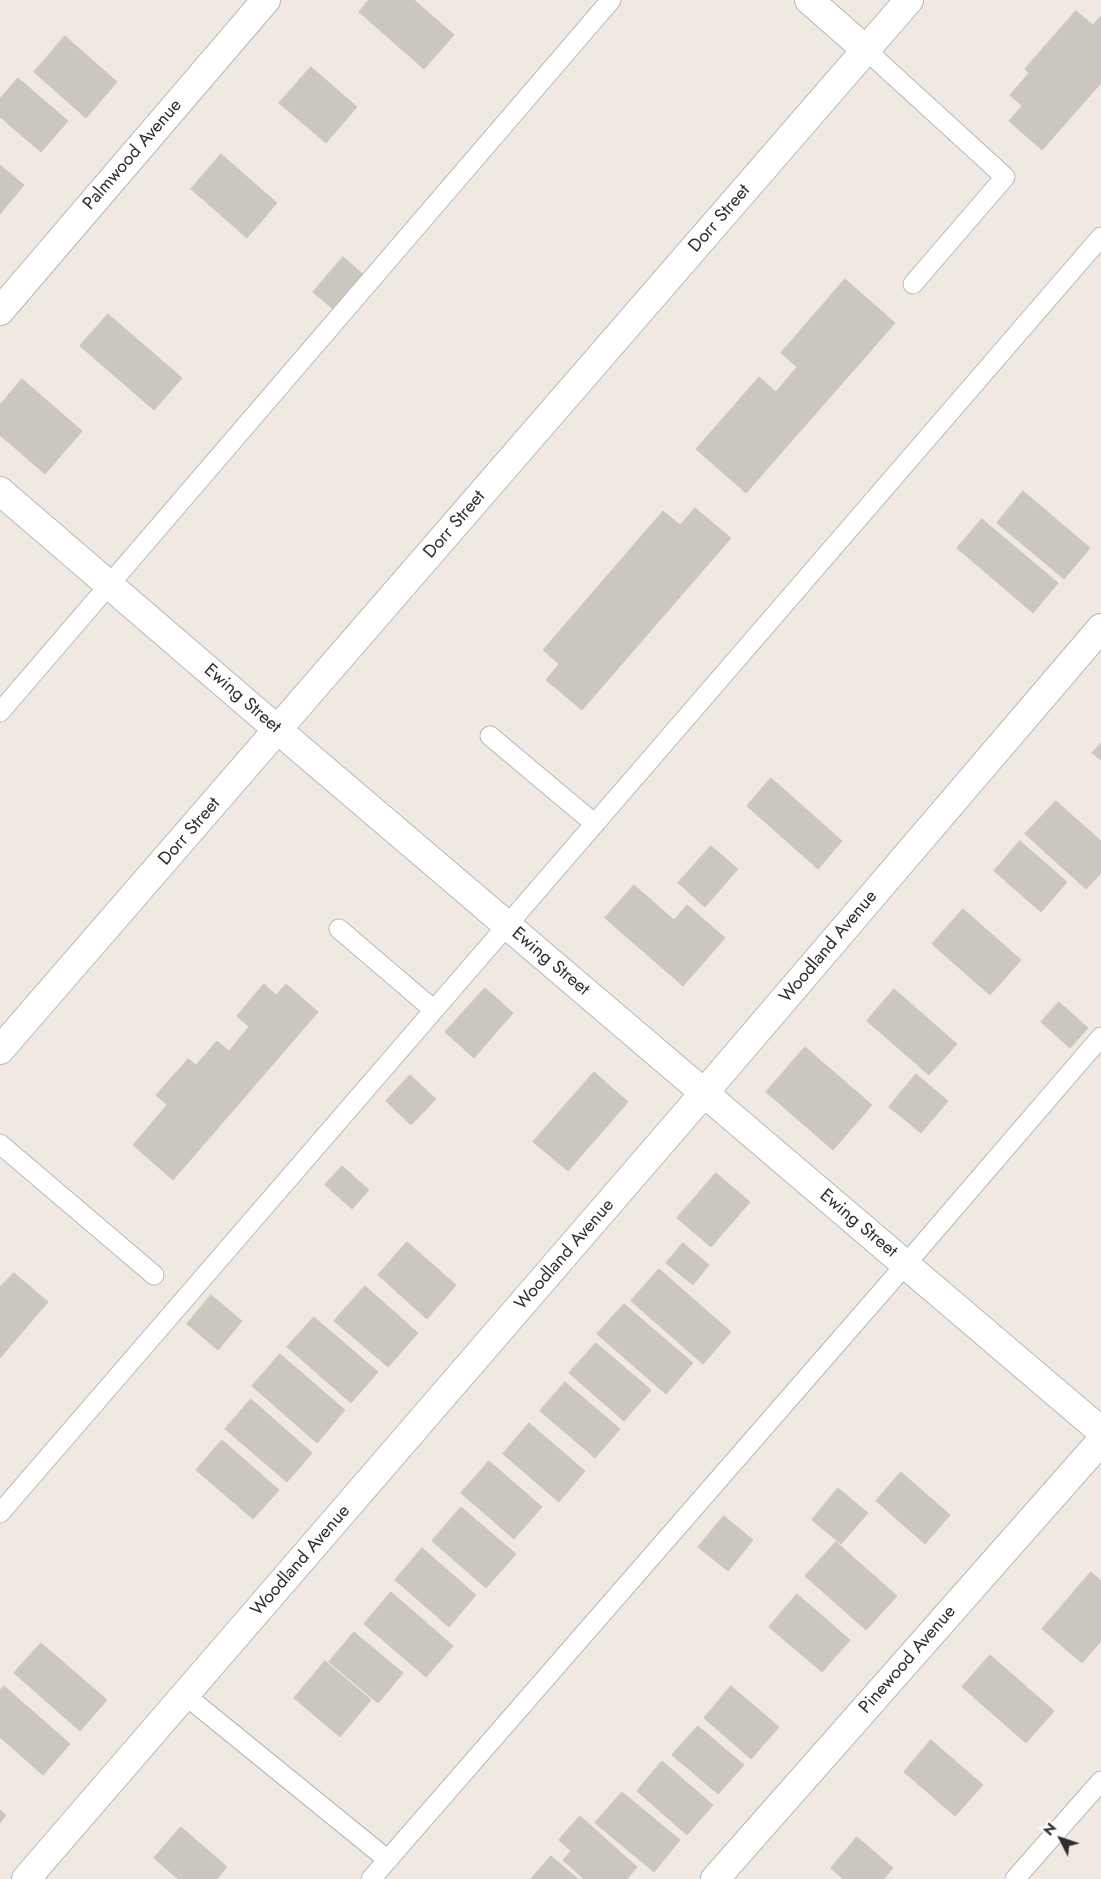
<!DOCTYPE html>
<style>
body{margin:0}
#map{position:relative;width:1101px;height:1879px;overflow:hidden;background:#efe9e1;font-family:Jost,sans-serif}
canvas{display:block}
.north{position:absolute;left:1036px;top:1814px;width:50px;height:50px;-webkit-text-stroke:4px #fff;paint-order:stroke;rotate:311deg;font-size:14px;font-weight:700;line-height:20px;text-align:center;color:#2e2e2e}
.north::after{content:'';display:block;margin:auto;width:18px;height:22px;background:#2e2e2e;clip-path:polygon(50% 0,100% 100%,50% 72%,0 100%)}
</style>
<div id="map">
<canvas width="1101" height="1879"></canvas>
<div class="north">N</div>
</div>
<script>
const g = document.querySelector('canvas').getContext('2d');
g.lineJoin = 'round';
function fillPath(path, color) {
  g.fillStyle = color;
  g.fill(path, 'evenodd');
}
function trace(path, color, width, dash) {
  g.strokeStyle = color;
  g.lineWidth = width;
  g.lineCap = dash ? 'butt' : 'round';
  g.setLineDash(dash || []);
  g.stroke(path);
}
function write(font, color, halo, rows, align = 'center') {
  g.font = font + ' Jost,sans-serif';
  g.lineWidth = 4;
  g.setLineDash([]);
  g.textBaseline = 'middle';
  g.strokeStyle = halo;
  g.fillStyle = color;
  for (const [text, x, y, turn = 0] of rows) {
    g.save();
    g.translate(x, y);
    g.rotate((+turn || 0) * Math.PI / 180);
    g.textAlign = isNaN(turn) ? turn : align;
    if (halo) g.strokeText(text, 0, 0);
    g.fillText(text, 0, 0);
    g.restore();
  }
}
const building = new Path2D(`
 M369 0H414L454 35 424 69 359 12Z
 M1076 11 1093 25 1101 16V83L1042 150 1009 121 1022 106 1010 95 1029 73 1025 69Z
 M65 36 117 82 86 118 34 72Z
 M311 67 357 107 326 143 279 103Z
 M18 78 68 121 41 152 0 117V99Z
 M221 154 277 203 247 238 191 189Z
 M0 165 24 185 0 214Z
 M343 257 365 276 335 311 313 292Z
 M845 279 895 323 746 493 696 449 759 377 776 392 797 367 781 353Z
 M108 314 182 378 154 410 80 346Z
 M22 379 82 431 45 474 0 435V405Z
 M1023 491 1090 548 1064 579 997 523Z
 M695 508 731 538 582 710 546 680 559 664 543 650 663 511 680 525Z
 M982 519 1058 583 1033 613 957 548Z
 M1101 743V760L1092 753Z
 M771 778 842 841 818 869 747 806Z
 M1056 801 1101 841V873L1086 889 1025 834Z
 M1020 841 1067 882 1041 912 994 871Z
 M711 846 738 869 705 907 678 883Z
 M634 885 674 920 687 905 725 938 683 986 605 918Z
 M963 909 1021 960 990 995 932 944Z
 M264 984 276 995 286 984 318 1012 173 1180 133 1145 167 1105 156 1095 188 1059 196 1065 217 1041 229 1051 249 1027 237 1016Z
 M485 988 513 1013 474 1058 445 1032Z
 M894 989 957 1044 929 1075 867 1021Z
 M1059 1002 1088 1028 1070 1048 1041 1022Z
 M805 1047 872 1105 833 1150 766 1092Z
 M594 1072 628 1102 568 1171 533 1142Z
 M916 1074 948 1101 921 1133 889 1107Z
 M410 1075 436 1099 411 1125 386 1101Z
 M342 1166 369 1190 352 1209 325 1185Z
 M716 1173 750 1202 711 1247 677 1218Z
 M407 1242 456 1285 427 1319 378 1275Z
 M683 1243 709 1265 693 1285 666 1263Z
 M659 1269 731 1332 703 1364 631 1301Z
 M14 1273 48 1302 0 1358V1287Z
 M365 1286 418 1333 388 1367 334 1321Z
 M211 1295 242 1321 218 1350 187 1324Z
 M624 1304 693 1363 666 1394 597 1334Z
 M314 1317 378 1372 351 1403 287 1347Z
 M596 1343 651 1390 624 1421 569 1373Z
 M280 1354 345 1410 317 1443 252 1386Z
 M565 1382 620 1429 595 1458 540 1411Z
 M251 1399 312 1453 287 1482 225 1429Z
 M529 1423 585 1471 559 1502 503 1454Z
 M222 1440 279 1490 253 1519 196 1470Z
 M489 1461 542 1507 514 1539 461 1493Z
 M901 1472 950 1515 925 1544 876 1501Z
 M838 1488 868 1513 841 1544 812 1520Z
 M461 1507 516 1554 486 1588 432 1541Z
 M724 1516 753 1540 728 1571 698 1547Z
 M836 1542 897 1596 866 1630 805 1576Z
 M422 1548 476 1595 449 1627 395 1580Z
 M1091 1572 1101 1581V1641L1082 1663 1042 1629Z
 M391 1592 453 1646 426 1677 364 1624Z
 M797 1594 850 1640 822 1672 769 1627Z
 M354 1632 403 1673 378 1703 329 1662Z
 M41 1643 107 1700 80 1731 14 1673Z
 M990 1655 1054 1711 1026 1743 962 1687Z
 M325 1661 371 1700 340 1737 294 1698Z
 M4 1686 70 1744 43 1775 0 1737V1691Z
 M731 1686 779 1727 751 1759 704 1718Z
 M698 1726 744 1765 718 1794 672 1755Z
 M931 1740 983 1785 955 1816 904 1772Z
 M662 1761 713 1805 687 1835 637 1791Z
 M622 1792 680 1840 654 1872 595 1823Z
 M0 1810 6 1815 0 1823Z
 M580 1816 637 1867 627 1879H584L563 1860 571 1851 559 1840Z
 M181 1827 227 1867 217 1879H178L154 1858Z
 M857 1837 893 1868 884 1879H843L831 1868Z
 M551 1856 578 1879H531Z`);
const service = new Path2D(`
 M866 50 1005 177 913 284
 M0 712 611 0
 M490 736 595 824
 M339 929 434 1010
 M0 1144 154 1275
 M0 1513 1101 237
 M185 1695 388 1860
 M371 1879 906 1264 1101 1037
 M1015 1879 1101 1781`);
const minor = new Path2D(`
 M809 0 866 50
 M0 311 266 0
 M0 491 278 730 1101 1431
 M26 1879 704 1093 1101 628
 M715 1879 1101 1441`);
const secondary = new Path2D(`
 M0 1050 909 0`);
const streetNames = [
 ["Palmwood Avenue",133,155,-49],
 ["Dorr Street",720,219,-49],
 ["Dorr Street",455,525,-49],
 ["Ewing Street",242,699,41],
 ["Dorr Street",190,832,-49],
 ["Woodland Avenue",829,947,-50],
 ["Ewing Street",550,962,40],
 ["Ewing Street",858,1224,40],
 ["Woodland Avenue",565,1255,-49],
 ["Woodland Avenue",301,1561,-49],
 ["Pinewood Avenue",908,1660,-49]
];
fillPath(building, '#cbc7bf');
trace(building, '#cbc5ba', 1);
trace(service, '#b4b7c1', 21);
trace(minor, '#b4b7c1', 30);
trace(secondary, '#b4b7c1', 30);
trace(service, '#fff', 19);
trace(minor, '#fff', 28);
trace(secondary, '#fff', 28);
write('18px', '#2e2e2e', '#fff', streetNames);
</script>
